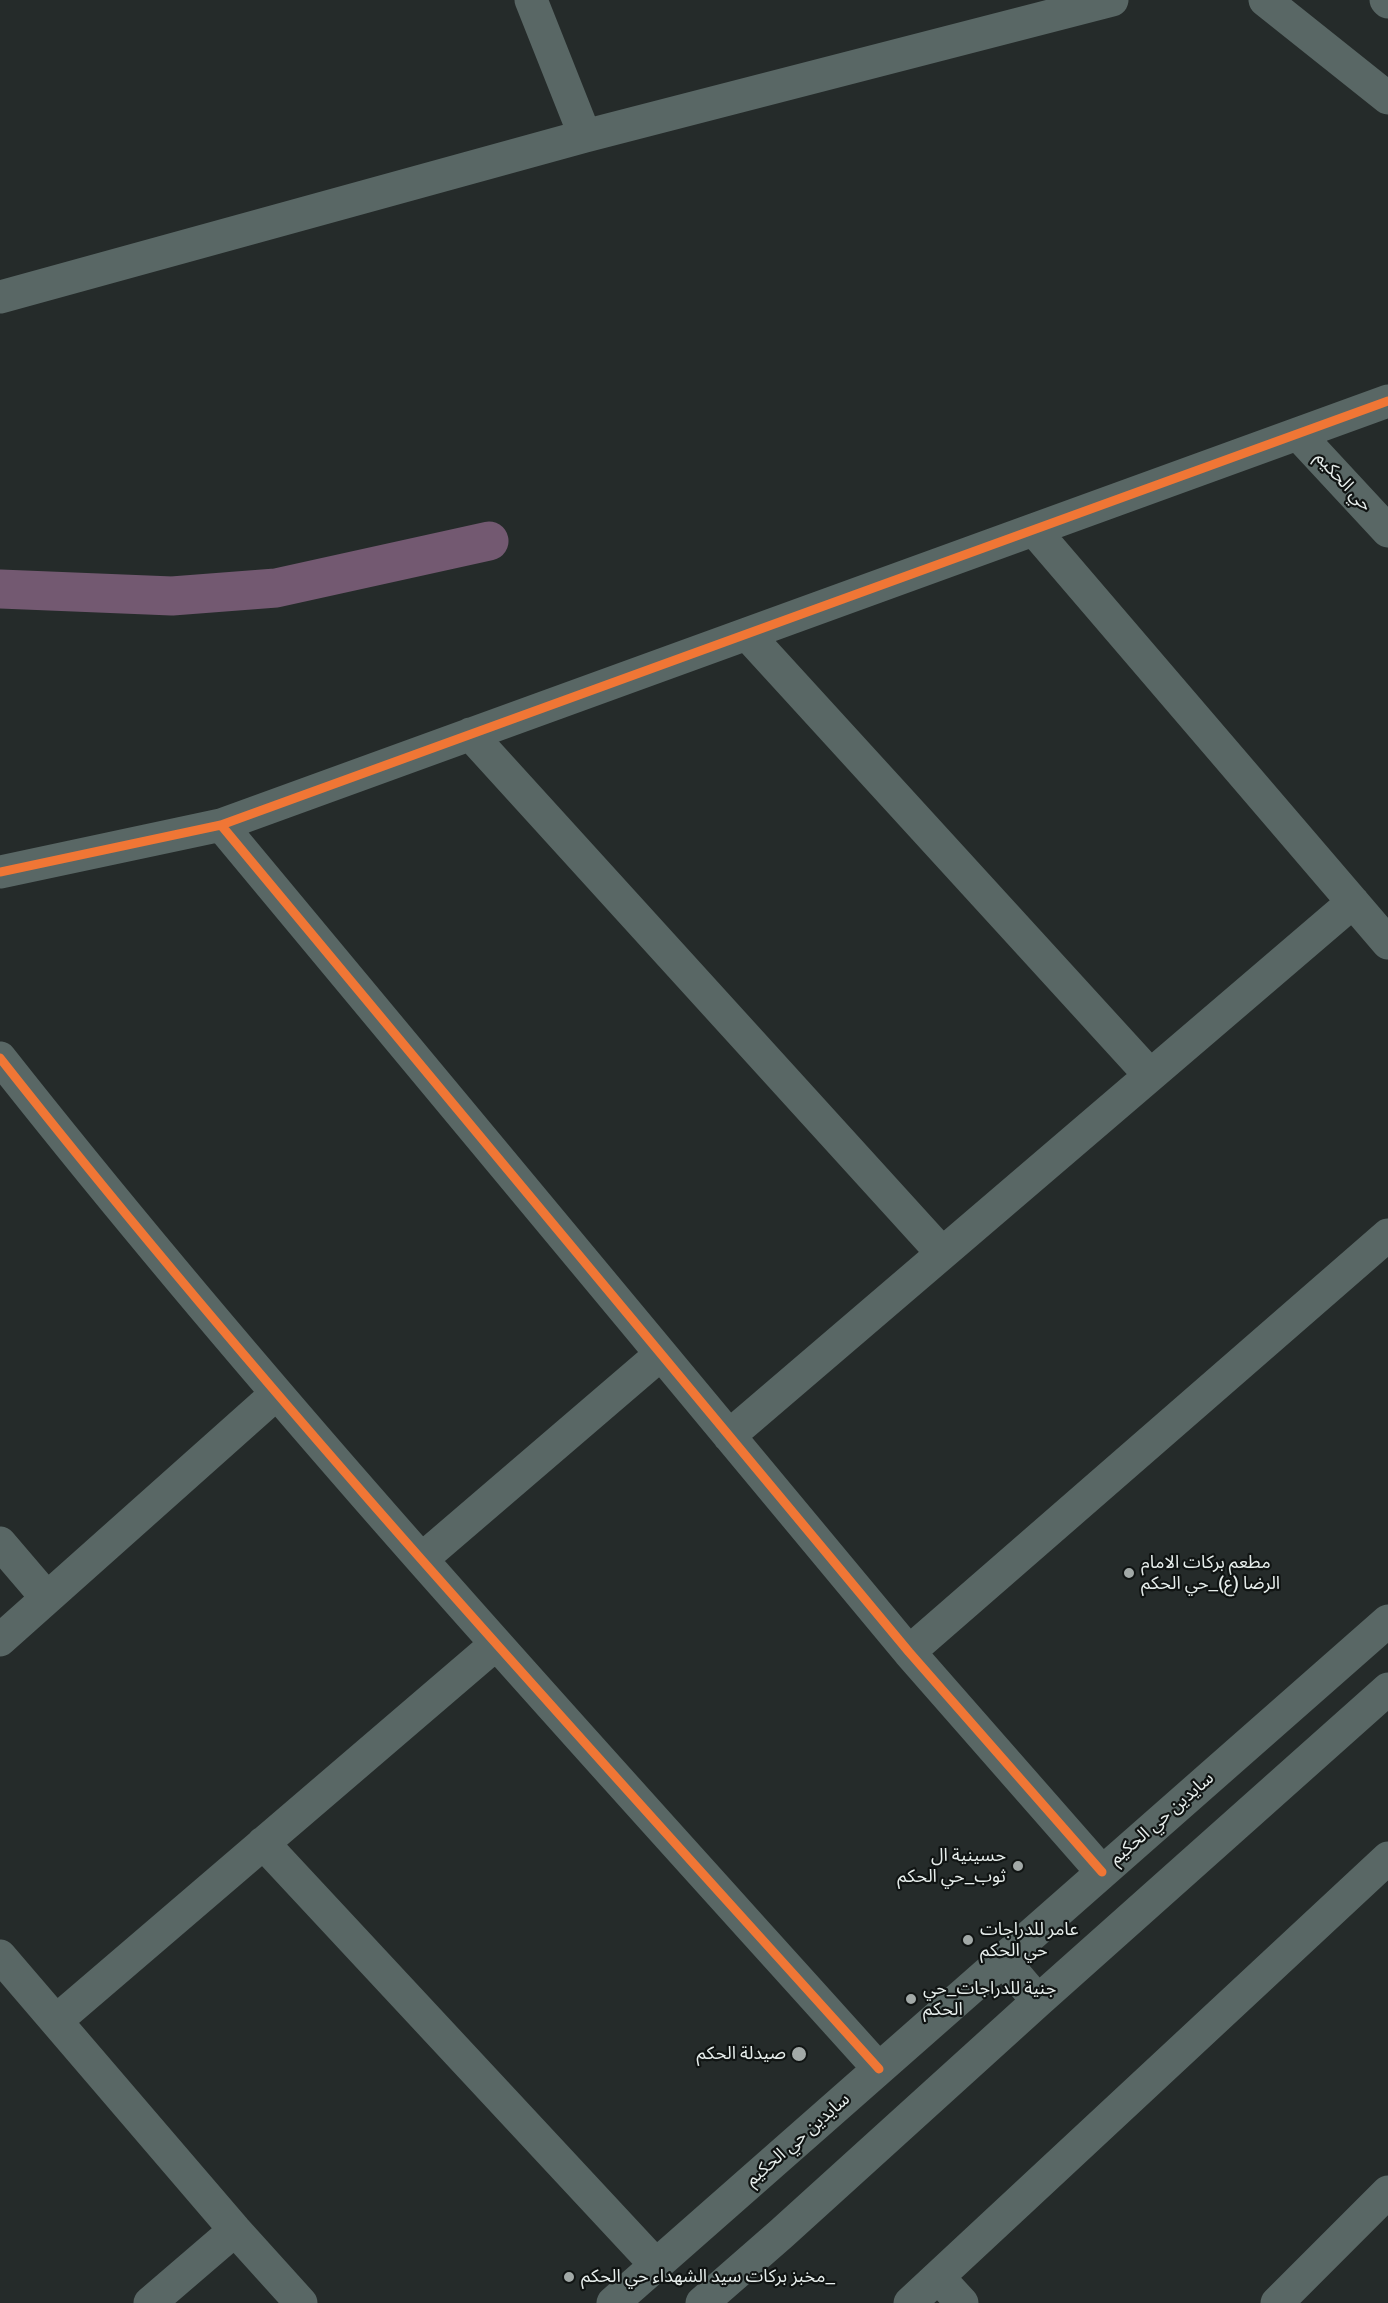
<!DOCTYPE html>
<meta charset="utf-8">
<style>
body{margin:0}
canvas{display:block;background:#252b2a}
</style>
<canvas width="1388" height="2303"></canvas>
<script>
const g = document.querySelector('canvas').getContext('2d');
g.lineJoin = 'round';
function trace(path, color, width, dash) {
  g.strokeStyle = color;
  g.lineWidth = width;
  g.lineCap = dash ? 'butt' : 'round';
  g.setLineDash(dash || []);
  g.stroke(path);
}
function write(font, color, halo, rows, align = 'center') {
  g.font = font + ' Signika,"Noto Sans Arabic",sans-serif';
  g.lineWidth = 4.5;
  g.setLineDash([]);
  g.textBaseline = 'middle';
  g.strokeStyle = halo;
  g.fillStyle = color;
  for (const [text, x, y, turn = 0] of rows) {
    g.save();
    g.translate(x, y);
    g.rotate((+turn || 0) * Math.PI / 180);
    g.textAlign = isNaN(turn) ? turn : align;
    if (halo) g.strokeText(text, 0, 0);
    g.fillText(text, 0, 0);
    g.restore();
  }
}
const canal = new Path2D(`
 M0 589 172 596 276 588 489 541`);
const minor = new Path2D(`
 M531 0 585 136
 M1265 0 1388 98
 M1386 0 1388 2
 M0 297 585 136 1112 0
 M1298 434 1388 531
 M1034 530 1388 943
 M747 634 1150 1075
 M470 734 942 1253
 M221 825 909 1652 1102 1872
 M0 872 221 825 1388 401
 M0 1058C277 1409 580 1737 879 2069
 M729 1436 1353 902
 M0 1543 47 1598
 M422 1559 661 1354
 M0 1640 276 1394
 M909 1652 1388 1235
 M263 1843 656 2265
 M0 1956 235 2230 301 2303
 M1003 1960 1038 2001
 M56 2021 496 1644
 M938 2277 962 2303
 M150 2303 235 2230
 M613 2303 1388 1621
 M702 2303 781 2234 1038 2001 1388 1689
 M910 2303 1388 1858
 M1277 2303 1388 2192`);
const cycleway = new Path2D(`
 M221 825 909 1652 1102 1872
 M0 872 221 825 1388 401
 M0 1058C277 1409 580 1737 879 2069`);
const markers = [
 [1129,1573,6,"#a2a9a7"],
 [1018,1866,6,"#a2a9a7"],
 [968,1940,6,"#a2a9a7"],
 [911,1999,6,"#a2a9a7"],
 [799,2054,8,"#a2a9a7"],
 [569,2277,6,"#a2a9a7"]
];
const streetNames = [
 ["حي الحكيم",1343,482,47],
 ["سايدين حي الحكيم",1162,1819,-41],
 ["سايدين حي الحكيم",798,2140,-41]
];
const poiNames = [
 ["مطعم بركات الامام",1141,1563],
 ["الرضا (ع)_حي الحكم",1141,1584],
 ["حسينية ال",1006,1856,"right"],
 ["ثوب_حي الحكم",1006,1877,"right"],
 ["عامر للدراجات",980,1930],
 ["حي الحكم",980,1951],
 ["جنية للدراجات_حي",923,1989],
 ["الحكم",923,2010],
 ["صيدلة الحكم",786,2054,"right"],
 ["مخبز بركات سيد الشهداء حي الحكم_",581,2277]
];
trace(canal, '#735971', 39);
trace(minor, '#596765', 33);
trace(cycleway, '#f07635', 9);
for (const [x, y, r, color] of markers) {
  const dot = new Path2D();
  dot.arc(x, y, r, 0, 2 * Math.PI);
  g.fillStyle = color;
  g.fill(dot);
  trace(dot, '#101413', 2);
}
write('18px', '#e6edeb', '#101413', streetNames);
write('18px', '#e6edeb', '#101413', poiNames, 'left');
</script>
